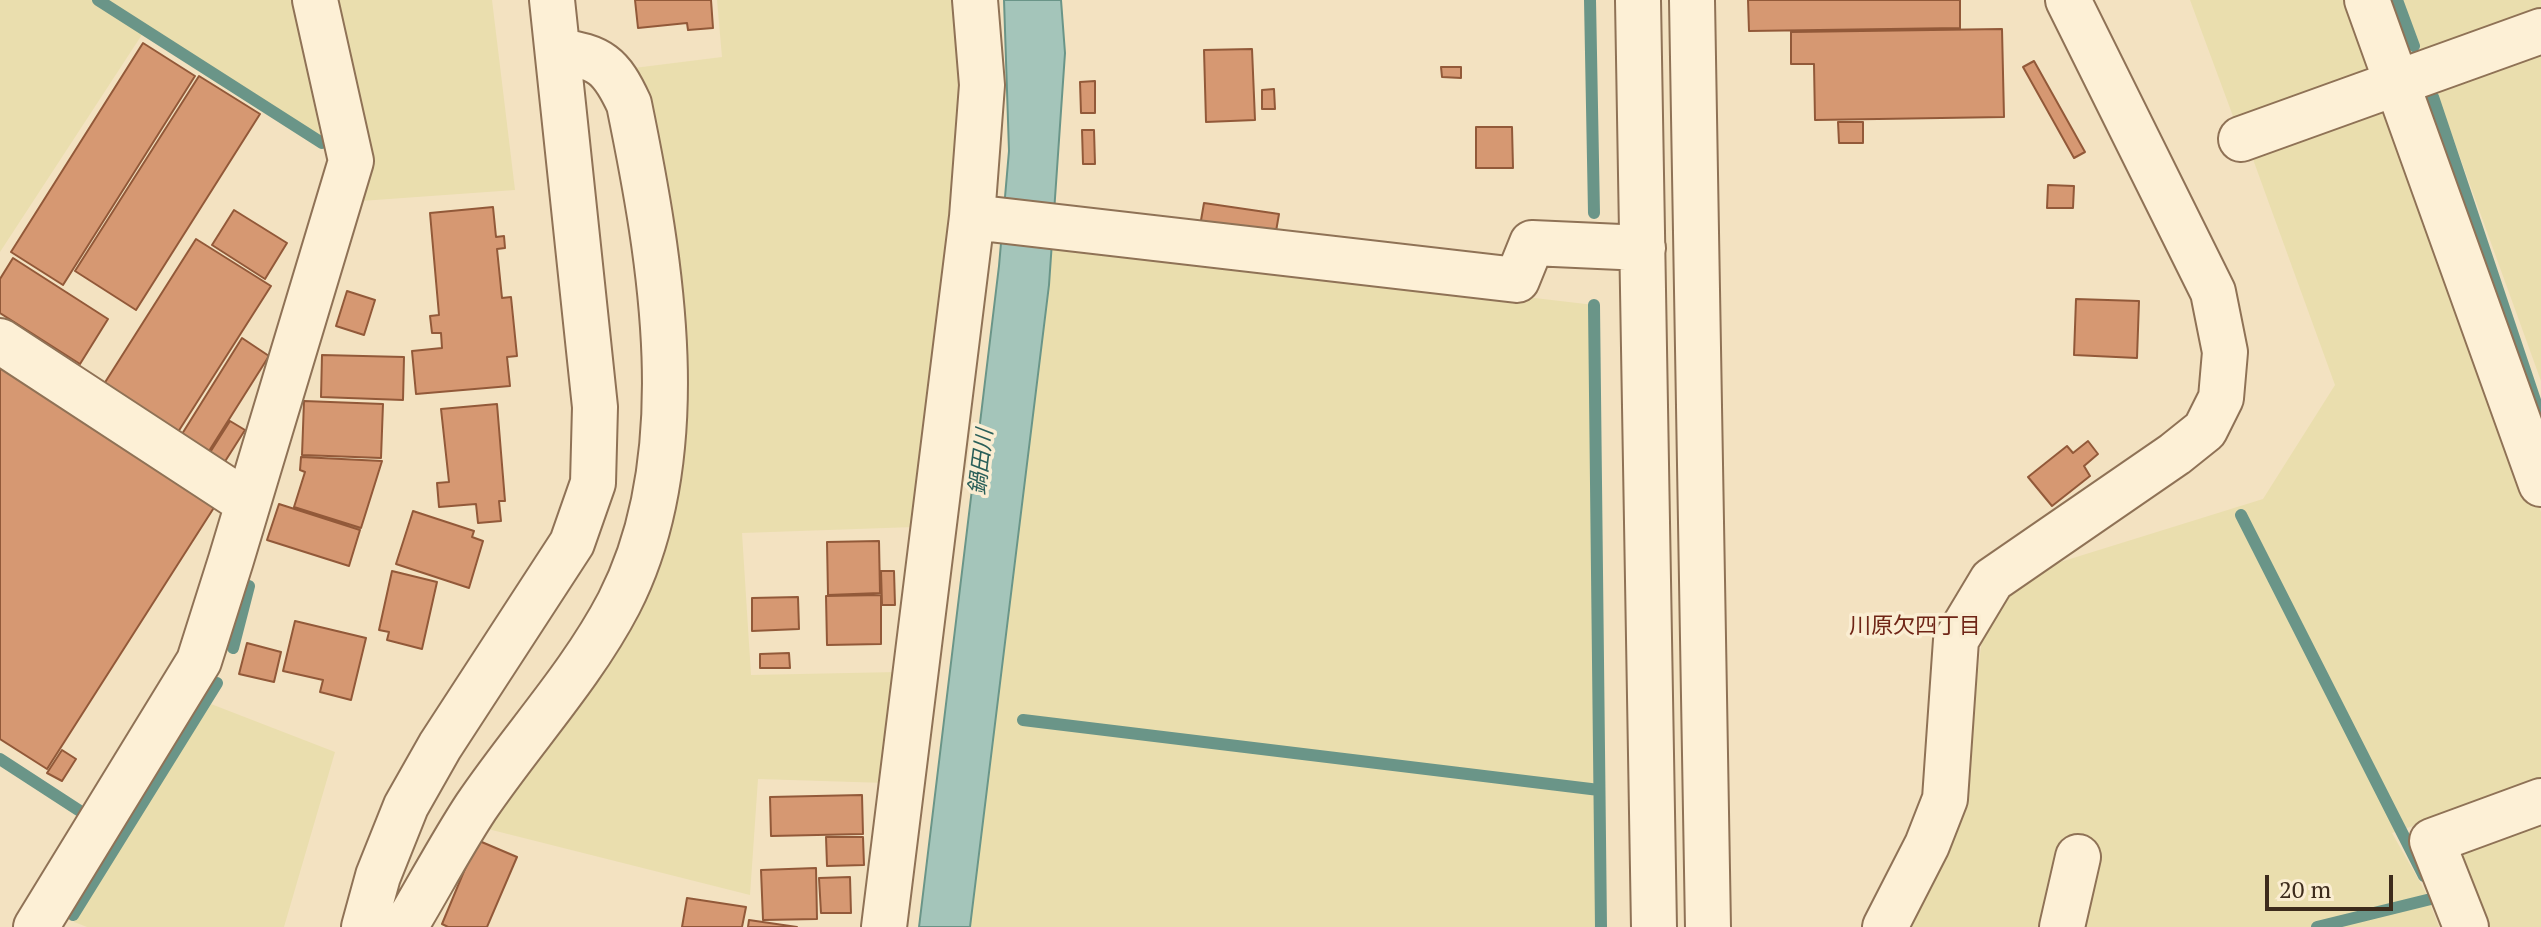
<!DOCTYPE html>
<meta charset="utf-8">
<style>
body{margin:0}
#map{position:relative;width:2541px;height:927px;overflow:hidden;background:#f3e2c1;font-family:"PT Serif",serif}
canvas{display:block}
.scale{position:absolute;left:2265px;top:875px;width:128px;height:36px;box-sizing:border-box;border:4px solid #3d2b1c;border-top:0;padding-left:10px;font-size:24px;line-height:28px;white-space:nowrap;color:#3d2b1c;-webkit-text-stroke:6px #faedd2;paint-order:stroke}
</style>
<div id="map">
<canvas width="2541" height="927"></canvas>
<div class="scale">20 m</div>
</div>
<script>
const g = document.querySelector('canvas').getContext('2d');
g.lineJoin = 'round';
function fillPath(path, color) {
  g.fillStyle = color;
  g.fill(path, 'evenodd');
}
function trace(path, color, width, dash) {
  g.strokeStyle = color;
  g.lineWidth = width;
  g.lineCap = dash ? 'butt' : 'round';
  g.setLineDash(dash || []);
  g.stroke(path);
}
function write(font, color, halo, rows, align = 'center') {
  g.font = font + ' "PT Serif","Noto Sans JP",serif';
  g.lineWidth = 7;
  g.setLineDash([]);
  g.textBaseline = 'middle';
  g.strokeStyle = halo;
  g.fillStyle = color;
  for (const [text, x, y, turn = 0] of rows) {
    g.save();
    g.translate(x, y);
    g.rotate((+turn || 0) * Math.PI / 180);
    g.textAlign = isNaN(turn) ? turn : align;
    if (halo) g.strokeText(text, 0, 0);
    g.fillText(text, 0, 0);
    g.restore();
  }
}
const farmland = new Path2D(`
 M0 0H292L322 143 145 30 0 252Z
 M334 0H492L515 190 361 201Z
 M717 0H960L965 84 914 527 742 533 751 675 898 672 886 783 758 779 750 895 476 826 665 496 634 68 722 57Z
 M2190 0H2353L2381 76 2237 127Z
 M2403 0H2541V21L2425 62Z
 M2541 42V381L2432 80Z
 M2392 96 2541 512V783L2392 833 2425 891 2439 927H1901L1964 788 1983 630 2010 592 2041 568 2263 499 2335 385 2250 151Z
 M1052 241 1594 305 1601 927H970Z
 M211 704 335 752 284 927H87L74 922 73 915Z
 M2541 813V927H2476L2441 850Z`);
const water = new Path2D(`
 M1004 0H1061L1065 53 1049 285 970 927H919L999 266 1009 151Z`);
const stream = new Path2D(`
 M98 0 322 143
 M1590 0 1594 213
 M2397 0 2414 46
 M2433 97 2541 418
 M1594 305 1601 927
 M2241 515 2424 876
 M233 648 249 586
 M1023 720 1599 790
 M0 759 83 813
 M73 915 217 683
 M2317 927 2435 898`);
const building = new Path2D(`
 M635 0H711L713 28 688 30 687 23 638 28Z
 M1748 0H1960V28L1749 31Z
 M2002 29 2004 117 1815 120 1814 64H1791V32Z
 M143 43 195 76 63 285 11 252Z
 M1252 49 1255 120 1206 122 1204 50Z
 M2034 61 2085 152 2074 158 2023 67Z
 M1441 67H1461V78L1442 77Z
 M199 76 260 114 136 310 75 271Z
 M1095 81V113H1081L1080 82Z
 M1274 89 1275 109H1262V90Z
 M1838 122H1863V143H1839Z
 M1476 127H1512L1513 168H1476Z
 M1082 130H1094L1095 164H1083Z
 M2048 185 2074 186 2073 208H2047Z
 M1204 203 1279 214 1275 237 1200 226Z
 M493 207 496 237 504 236 505 248 497 249 502 298 511 297 517 356 507 357 510 386 416 394 412 351 442 348 441 333H432L430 316 439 315 430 213Z
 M234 210 287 243 265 279 212 245Z
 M196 239 271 286 178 432 104 384Z
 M13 258 108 319 80 364 0 313V279Z
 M347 291 375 300 364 335 336 326Z
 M2076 299 2139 301 2137 358 2074 355Z
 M242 338 269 356 209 451 182 434Z
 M322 355 404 357 403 400 321 397Z
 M0 367 215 506 47 769 0 739Z
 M304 401 383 404 381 458 302 455Z
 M497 404 505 501H499L501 521 478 523 476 504 439 507 437 483 449 482 441 409Z
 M230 421 245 430 224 463 209 454Z
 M2088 441 2098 454 2084 466 2090 476 2052 506 2028 477 2067 446 2073 453Z
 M301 457 382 461 361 528 294 507 305 472 300 470Z
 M279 504 360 530 349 566 267 540Z
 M413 511 474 531 472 537 483 541 469 588 396 564Z
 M879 541 880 593 828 595 827 542Z
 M392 571 437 582 422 649 387 640 389 632 379 630Z
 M881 571H894L895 605H882Z
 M881 595V644L827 645 826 596Z
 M798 597 799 629 752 631V598Z
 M295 621 366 638 351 700 320 692 323 680 283 671Z
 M247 643 281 652 274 682 239 674Z
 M789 653 790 668H760V654Z
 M62 750 76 759 62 781 47 773Z
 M862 795 863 834 771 836 770 797Z
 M826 837H863L864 865 827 866Z
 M477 840 517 857 487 927H448L442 924Z
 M816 868 817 919 763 920 761 870Z
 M850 877 851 913H821L819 878Z
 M687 898 746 907 742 927H682Z
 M749 920 797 927H748Z`);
const minor = new Path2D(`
 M1638 0 1654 927
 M1692 0 1708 927
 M2367 0 2541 484
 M2241 139 2541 31
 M972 217 1517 280 1532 243 1643 248
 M0 341 246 502
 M36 927 199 661 231 560 351 161 315 0
 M364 927 378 876 406 806 440 746 572 543 593 483 595 407 552 0
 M405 927C429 887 451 845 476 807 522 739 581 676 619 603 695 455 661 260 629 104 611 65 600 57 558 51
 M884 927 972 217 982 85 975 0
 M1885 927 1927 845 1945 799 1956 640 1992 580 2175 454 2205 430 2221 398 2225 352 2213 292 2068 0
 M2062 927 2078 857
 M2466 927 2432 841 2541 801`);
const waterNames = [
 ["鍋田川",982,462,-83]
];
const neighbourhoodNames = [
 ["川原欠四丁目",1915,627]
];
fillPath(farmland, '#eadeae');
fillPath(water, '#a4c5ba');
trace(water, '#6a9588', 2);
trace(stream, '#6a9588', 12);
fillPath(building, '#d69872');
trace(building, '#925939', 2);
trace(minor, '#8f7256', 48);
trace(minor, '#fdf0d6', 44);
write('italic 22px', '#2a5f59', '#faedd2', waterNames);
write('22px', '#6f2516', '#faedd2', neighbourhoodNames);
</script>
